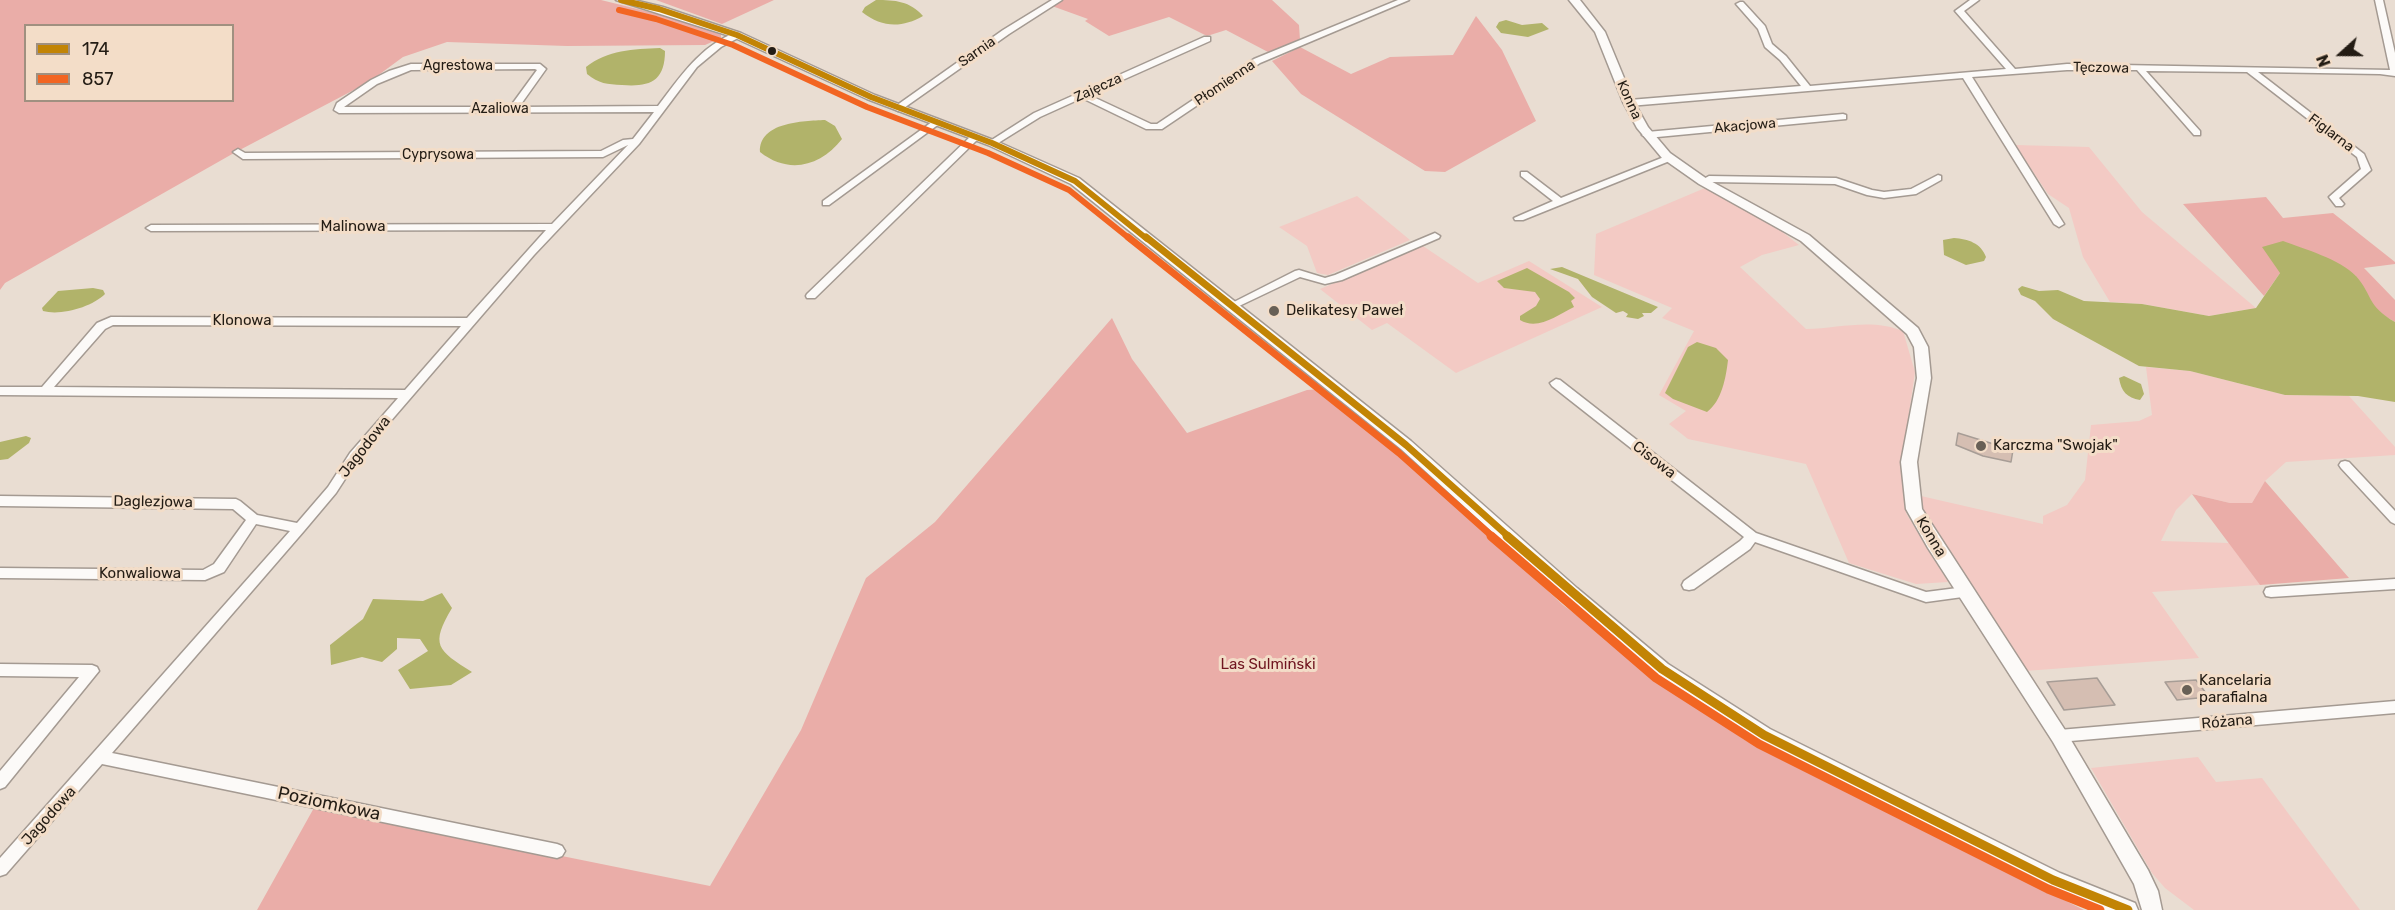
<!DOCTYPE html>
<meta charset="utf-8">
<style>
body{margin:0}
#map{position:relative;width:2395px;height:910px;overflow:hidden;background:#e9ddd2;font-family:Rubik,sans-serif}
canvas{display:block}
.legend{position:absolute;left:24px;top:24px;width:210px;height:78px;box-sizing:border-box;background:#f3ddc8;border:2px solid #a09080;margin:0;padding:8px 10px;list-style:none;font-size:18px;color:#231c14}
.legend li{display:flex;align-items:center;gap:12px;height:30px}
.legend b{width:30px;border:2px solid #a09080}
.north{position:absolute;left:2311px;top:24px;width:60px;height:60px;-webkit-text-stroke:4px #f3ddc8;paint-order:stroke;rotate:249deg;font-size:16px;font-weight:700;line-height:24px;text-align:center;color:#231c14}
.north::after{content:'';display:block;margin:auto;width:21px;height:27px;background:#231c14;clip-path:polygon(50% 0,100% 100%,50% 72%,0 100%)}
</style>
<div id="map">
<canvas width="2395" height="910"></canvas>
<ul class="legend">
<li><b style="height:8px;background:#c28405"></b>174</li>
<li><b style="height:8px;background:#f26522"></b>857</li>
</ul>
<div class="north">N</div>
</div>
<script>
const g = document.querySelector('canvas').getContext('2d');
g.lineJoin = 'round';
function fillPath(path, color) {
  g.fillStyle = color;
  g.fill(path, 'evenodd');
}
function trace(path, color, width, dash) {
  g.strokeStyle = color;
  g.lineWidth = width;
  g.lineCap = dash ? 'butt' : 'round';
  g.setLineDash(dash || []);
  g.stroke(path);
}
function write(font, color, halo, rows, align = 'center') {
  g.font = font + ' Rubik,sans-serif';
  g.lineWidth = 6;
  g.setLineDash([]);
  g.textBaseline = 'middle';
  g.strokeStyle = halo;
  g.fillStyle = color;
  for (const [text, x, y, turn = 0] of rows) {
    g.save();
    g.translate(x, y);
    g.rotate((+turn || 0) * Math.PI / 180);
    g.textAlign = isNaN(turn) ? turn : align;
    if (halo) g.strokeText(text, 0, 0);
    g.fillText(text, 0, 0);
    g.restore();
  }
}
const green = new Path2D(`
 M2015 145 2089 147 2142 212 2256 308 2209 316 2142 304 2110 302 2083 257 2069 208 2048 194Z
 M1705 188 1772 224 1799 245 1762 255 1740 267 1806 329C1839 328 1872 318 1903 331L1915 372 1903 455 1906 513 1948 582 1916 584 1849 563 1806 464 1688 439 1669 424 1686 411 1659 395 1694 331 1662 318 1672 308 1594 275 1596 234Z
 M1357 196 1410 240 1328 275 1317 273 1307 246 1279 227Z
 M1423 246 1478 283 1529 261 1602 307 1456 373 1387 323 1372 330 1320 289Z
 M2146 367 2190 371 2285 395 2349 396 2395 447V455L2286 462 2265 481 2252 503H2230L2192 494 2176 510 2161 541 2229 543 2260 585 2152 592 2199 658 2025 671 1924 514 1921 496 2043 524V516L2067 505 2085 480 2091 425 2139 421 2152 415Z
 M2198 757 2216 782 2262 778 2360 910H2194L2165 888 2152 873 2091 768Z`);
const forest = new Path2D(`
 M0 0H601L682 20 721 35V38L705 45 567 46 447 42 403 57 369 82 234 153 5 283 0 290ZM26 26H232V100H26Z
 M656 0H774L722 24Z
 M1061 0H1272L1299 25 1300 40 1268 52 1226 30 1207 36 1169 17 1109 36 1085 21 1088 19 1052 6Z
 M1476 16 1502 50 1536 121 1445 172 1425 171 1301 94 1272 61 1300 47 1351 74 1390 57 1453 55Z
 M2266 197 2283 218 2333 213 2395 262V264L2364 268 2395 300V322L2376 311 2355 275 2280 273 2264 296 2183 204Z
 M1112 318 1132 359 1187 433 1307 390 1322 389 1428 479 1563 605 1743 739 2084 910H257L315 806 710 886 801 730 866 578 935 522Z
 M2265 481 2349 578 2260 585 2192 494 2230 503H2252Z`);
const water = new Path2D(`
 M876 0C895 0 910 1 923 16 902 28 882 28 862 12L865 7Z
 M1506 20 1522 25 1542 23 1549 29 1528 37 1501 33 1496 27 1499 22Z
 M660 48 665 51C665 82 649 87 622 85 607 84 599 84 587 74L586 67C608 50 633 49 660 48Z
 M825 120 835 126 842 139C821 166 789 175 760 152 759 122 803 121 825 120Z
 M1954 238C1968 239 1981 243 1986 257L1984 261 1966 265 1944 255 1943 240Z
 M2283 241C2304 249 2340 259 2356 276 2374 297 2366 305 2395 322V402L2358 396 2285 395 2190 371 2139 366 2053 319 2035 301 2021 295 2018 289 2022 286 2039 291 2058 290 2084 301 2142 304 2209 316 2256 308 2280 273 2262 247Z
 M1562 267 1658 307 1651 313H1642L1644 316 1638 319 1626 317 1628 314 1623 311 1616 313 1592 297 1578 279 1550 269Z
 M1527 268 1569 292 1575 298 1571 301 1574 307C1557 315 1538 331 1520 320V316L1536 306 1540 299 1535 292 1504 288 1497 281Z
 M93 288 103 290 105 294C92 307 61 316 43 311L42 308 58 291Z
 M1697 342 1716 348 1728 360C1726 377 1722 401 1707 412L1673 399 1665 393 1688 347Z
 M2124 376 2141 384 2144 394 2140 400C2127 398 2121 391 2119 378Z
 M26 436 31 438 29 443 8 459 0 460V442Z
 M442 593 452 608C430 645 437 650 472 672L451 685 410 689 398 670 428 651 420 639 397 638V649L382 662 362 657 331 665 330 645 363 619 373 599 423 601Z`);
const building = new Path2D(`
 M1958 433 2013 450 2011 462 1983 456 1956 445Z
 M2097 678 2115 705 2064 710 2047 682Z
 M2196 680 2209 697 2177 700 2165 682Z`);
const minor = new Path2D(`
 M1052 0H1062L1009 34 901 110 898 111 893 108 1003 30Z
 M1398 0H1409L1260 63 1162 129H1146L1082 98 1040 117 995 145 992 146 987 143 1034 113 1204 37H1210V41L1089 95 1151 124H1157L1254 59Z
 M1970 0H1979L1964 11 2015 69 2067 64 2390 70 2375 0H2383L2395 53V76L2380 74 2258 72 2364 154 2371 170 2339 198 2344 204 2342 206H2336L2329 197 2361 169 2357 157 2247 72 2146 71 2200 131V135H2194L2137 70H2067L1972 77 2064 224 2059 227 2054 224 1963 78 1629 106 1625 103 1629 100 1801 86 1780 60 1765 47 1758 29 1736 4 1740 2H1743L1765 26 1772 44 1786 56 1810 86 2006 69 1955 11Z
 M737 32 741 35 740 37 721 47 697 67 639 144 534 255 358 459 336 493 304 531 112 753 557 844 562 846 565 851 562 856 557 858 102 764 6 874 0 876V858L290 531 256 524 224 572 205 580 0 578V568L203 570 214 564 246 520 233 509 0 506V496L236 499 240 501 257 515 297 523 328 487 350 453 398 398 0 395V387H42L97 323 111 317 467 318 546 230 151 231 146 228 151 225 552 224 628 145 603 157 243 159 233 152 238 149 245 153 601 151 623 140 633 139 654 112 339 113 334 110 337 103 371 80 389 71 411 64H540L546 69 519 107 658 106C680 77 701 45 737 32ZM535 69 537 70 510 107H344L377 84 411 70ZM113 325 461 326 405 390 54 387 105 329Z
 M1843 114 1846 115V119L1647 138 1642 135 1647 132Z
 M936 119 939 120V124L829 205H823V201Z
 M975 134 980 137 978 139 815 298H807L806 296 807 294 972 135Z
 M1669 155 1672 156V160L1523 220H1515L1514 218 1553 201 1521 176V172H1527L1561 198Z
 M1938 175 1941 176V180L1916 194 1884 198 1867 195 1835 184 1711 182 1705 184 1700 181 1709 176 1836 178 1872 190 1884 192 1911 189Z
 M1435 233 1440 236 1439 238 1342 280 1325 284 1300 277 1237 307H1229L1228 305 1295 271 1299 270 1325 278 1335 275Z
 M1556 379 1560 380 1756 533 1926 592 1965 587 1970 588 1972 592 1970 596 1926 602 1755 542 1750 549 1694 589 1689 590 1684 589 1682 585 1684 581 1740 541 1744 537 1552 386 1550 383Z
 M2345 461 2349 462 2395 511V524L2391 522 2341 468 2339 465 2341 462Z
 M2395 579V589L2271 597 2266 596 2264 592 2266 588 2271 587Z
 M0 664 92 665 97 667 99 671 5 787 0 789V771L79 677 0 676Z
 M2395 701V713L2059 742 2054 740 2052 736 2054 732 2059 730Z`);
const tertiary = new Path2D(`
 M616 0H634L663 7 741 33 875 95 996 141 1079 178 1411 441 1577 588 1668 664 1770 729 2060 873 2135 903 2138 910H2104L2046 887 1758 741 1656 674 1565 598 1401 449 1071 184 988 145 867 99 733 37Z
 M1569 0H1580L1605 32 1634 102 1648 127 1670 153 1707 179 1809 235 1918 328 1928 347 1931 378 1917 462 1922 509 2065 730 2148 870 2158 891 2162 910H2142L2134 884 2053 742 1928 548 1906 509 1901 462 1917 378 1914 347 1907 334 1801 241 1699 184 1662 158 1637 128 1623 102 1595 32Z`);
const bus1Far2 = new Path2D(`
 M621 0 659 9 737 35 871 97 992 143 1075 181 1147 239`);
const bus1Far1 = new Path2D(`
 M1146 237 1406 445 1509 537`);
const bus1 = new Path2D(`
 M1507 536 1662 669 1764 735 2053 880 2128 910`);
const bus2Far2 = new Path2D(`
 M619 10 656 19 733 45 867 107 988 153 1069 190 1130 239`);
const bus2Far1 = new Path2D(`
 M1128 237 1399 453 1493 537`);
const bus2 = new Path2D(`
 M1491 536 1656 678 1759 744 2048 889 2100 910`);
const markers = [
 [772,51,5,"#231c14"],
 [1274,311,6,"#686056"],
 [1981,446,6,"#686056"],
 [2187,690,6,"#686056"]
];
const farStreetnames = [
 ["Sarnia",977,52,-35],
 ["Agrestowa",458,66],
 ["Tęczowa",2101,68,1],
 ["Płomienna",1225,83,-34],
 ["Zajęcza",1098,88,-24],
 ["Konna",1629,100,66],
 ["Azaliowa",500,109],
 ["Akacjowa",1745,126,-5],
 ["Figlarna",2331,133,37],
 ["Cyprysowa",438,155]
];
const streetNames = [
 ["Malinowa",353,227],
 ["Klonowa",242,321],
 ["Jagodowa",365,447,-52],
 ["Cisowa",1654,460,38],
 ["Daglezjowa",153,502,1],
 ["Konna",1931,537,59],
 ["Konwaliowa",140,574],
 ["Różana",2227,722,-5],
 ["Jagodowa",49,816,-48]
];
const poiNames = [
 ["Delikatesy Paweł",1286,311],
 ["Karczma \"Swojak\"",1993,446],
 ["Kancelaria",2199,681],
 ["parafialna",2199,698]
];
const parkNames = [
 ["Las Sulmiński",1268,665]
];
const nearStreetnames = [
 ["Poziomkowa",329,804,12]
];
fillPath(green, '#f3cac4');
fillPath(forest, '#eaada8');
fillPath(water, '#b1b36a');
fillPath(building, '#d5beb2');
trace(building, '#a79d96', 1.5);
trace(minor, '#a49a92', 3);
trace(tertiary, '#a49a92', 3);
fillPath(minor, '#fcfaf8');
fillPath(tertiary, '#fcfaf8');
trace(bus1Far2, '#c28405', 6);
trace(bus1Far1, '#c28405', 7);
trace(bus1, '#c28405', 9);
trace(bus2Far2, '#f26522', 6);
trace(bus2Far1, '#f26522', 7);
trace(bus2, '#f26522', 9);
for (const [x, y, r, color] of markers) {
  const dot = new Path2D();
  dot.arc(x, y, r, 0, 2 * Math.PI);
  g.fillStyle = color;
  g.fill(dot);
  trace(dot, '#f3ddc8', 2);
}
write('14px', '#231c14', '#f3ddc8', farStreetnames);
write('15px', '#231c14', '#f3ddc8', streetNames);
write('15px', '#231c14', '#f3ddc8', poiNames, 'left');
write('15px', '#701520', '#f3ddc8', parkNames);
write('18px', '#231c14', '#f3ddc8', nearStreetnames);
</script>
